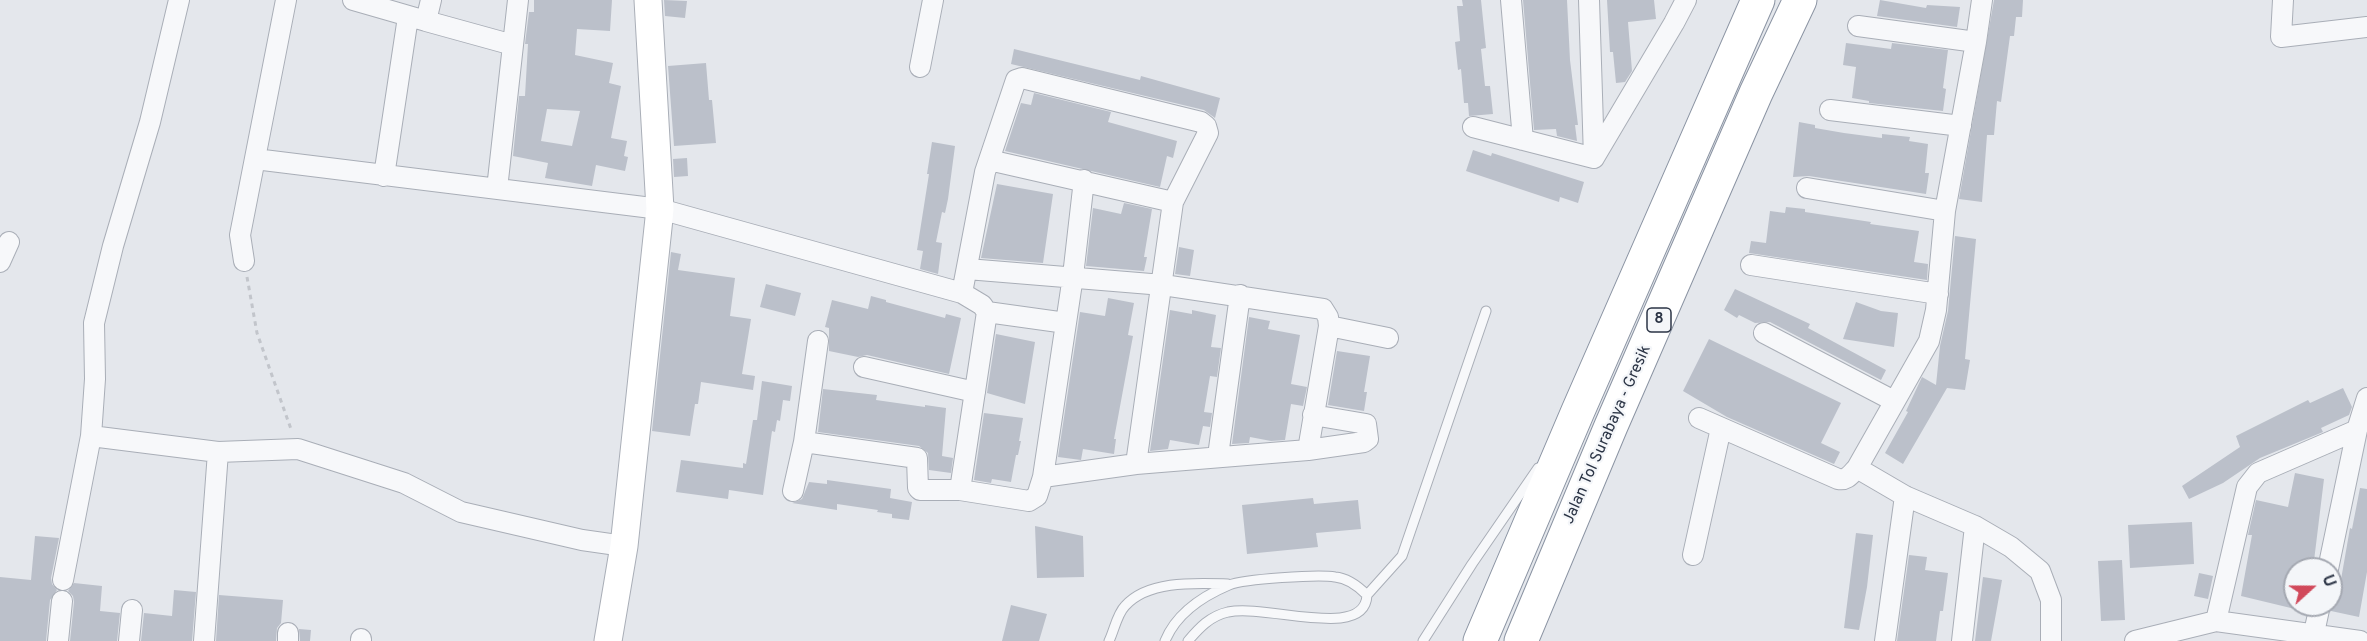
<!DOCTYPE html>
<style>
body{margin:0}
#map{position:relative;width:2367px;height:641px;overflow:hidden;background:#e4e7ec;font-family:Overpass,sans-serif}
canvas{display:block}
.north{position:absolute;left:2283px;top:557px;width:60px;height:60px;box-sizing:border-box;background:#f4f6f9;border:2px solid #a4a8b1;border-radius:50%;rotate:69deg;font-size:16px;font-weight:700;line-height:24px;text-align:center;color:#2b3445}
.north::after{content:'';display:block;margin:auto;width:21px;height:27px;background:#d1495b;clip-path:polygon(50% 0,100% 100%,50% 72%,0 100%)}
</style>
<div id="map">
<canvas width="2367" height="641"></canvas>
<div class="north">U</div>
</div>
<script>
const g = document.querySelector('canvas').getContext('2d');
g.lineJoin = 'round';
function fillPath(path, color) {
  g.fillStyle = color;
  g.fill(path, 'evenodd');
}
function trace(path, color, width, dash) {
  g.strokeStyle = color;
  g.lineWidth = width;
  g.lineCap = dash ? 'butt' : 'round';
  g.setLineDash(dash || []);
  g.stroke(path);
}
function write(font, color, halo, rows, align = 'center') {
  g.font = font + ' Overpass,sans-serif';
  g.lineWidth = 4.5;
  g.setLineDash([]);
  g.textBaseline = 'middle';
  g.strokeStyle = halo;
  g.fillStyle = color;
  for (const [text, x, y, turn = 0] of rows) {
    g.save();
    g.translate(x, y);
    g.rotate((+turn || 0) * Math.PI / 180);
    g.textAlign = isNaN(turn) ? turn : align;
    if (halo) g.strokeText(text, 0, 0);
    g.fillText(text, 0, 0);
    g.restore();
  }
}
const building = new Path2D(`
 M534 0H612L610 31 577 29 575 55 613 63 609 83 621 86 611 138 627 141 624 156 628 157 625 171 596 165 592 186 545 178 548 163 513 156 519 96H525L528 44H525L529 12H534ZM547 109 580 111 572 146 541 141Z
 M664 0 687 1 685 18 665 16Z
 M1462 0H1481L1486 48 1481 49 1485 86H1490L1493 114 1469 116 1468 103H1464L1461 69 1458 70 1455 42 1460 41 1457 6H1463Z
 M1523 0H1567L1570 60 1578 125H1575L1577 141 1557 136 1556 129 1534 130Z
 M1607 0H1654L1656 19 1628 22 1632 71 1625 82 1616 83 1613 52H1610Z
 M1880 0 1926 8 1927 5 1960 7 1957 27 1877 16Z
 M1994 0H2023L2022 17H2016L2014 36H2010L2001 102 1997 101 1994 135H1987L1982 202 1959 199Z
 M1846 43 1891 49 1892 43 1948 50 1943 88 1946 89 1943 111 1869 103V101L1852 98 1856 67 1843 65Z
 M1014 49 1140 80 1141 76 1220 98 1215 118 1204 110 1011 64Z
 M706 63 709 100H712L716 143 674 146 668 66Z
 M1034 93 1111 112 1108 122 1177 141 1173 158 1167 156 1160 187 1005 151 1021 103 1031 105Z
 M1799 122 1815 125V128L1844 133 1882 138V134L1910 137 1909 141 1928 144 1925 173H1929L1926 194 1809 176 1793 177Z
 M932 142 955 146 948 199 945 213 942 212 936 242 942 243 938 274 920 269 923 251 917 250 929 174H927Z
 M1473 150 1491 156 1492 153 1584 182 1578 203 1560 197 1559 202 1466 171Z
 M687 158 688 176 674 177 673 159Z
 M997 184 1053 194 1043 263 981 258Z
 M1124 203 1152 209 1144 257H1147L1144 271 1086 266 1093 208 1121 214Z
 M1786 207 1805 209V212L1871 222 1870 224 1919 231 1914 262 1928 264 1927 280 1749 253 1751 241 1766 243 1770 211 1785 213Z
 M1955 236 1976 239 1965 359 1970 360 1965 390 1947 388 1903 464 1885 453 1908 412 1906 411 1922 377 1936 385 1940 346 1948 311Z
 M1179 247 1194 250 1190 276 1175 274Z
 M671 252 681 254 678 270 735 278 730 316 751 319 742 374 755 376 753 390 701 382 698 404H695L690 436 652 431Z
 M766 284 801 293 795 316 760 307Z
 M1735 289 1810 324 1808 328 1886 370 1881 380 1770 322 1755 323 1739 315 1737 318 1724 310Z
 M871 296 886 300V302L945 318 946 314 961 318 949 374 867 355 858 357 829 351V328L825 327 832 300 868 309Z
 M1108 298 1134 303 1128 335 1133 336 1114 439H1116L1114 454 1083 449 1081 460 1058 457 1080 312 1105 316Z
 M1856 302 1881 311 1898 313 1894 347 1843 339Z
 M1170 310 1192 314V310L1216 315 1211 347 1221 348 1217 377 1210 376 1204 412 1212 413 1210 427 1203 426 1199 445 1170 440 1168 449 1150 451Z
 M1249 317 1270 321 1268 329 1300 335 1291 384 1307 387 1303 406 1291 404 1285 440 1271 441 1250 437 1249 443 1232 444Z
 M996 334 1035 342 1025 404 987 393Z
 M1709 339 1841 403 1821 443 1840 452 1834 464 1727 417 1683 391Z
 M1337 351 1370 356 1364 392H1367L1364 411 1328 405Z
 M762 381 792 386 790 401 783 400 780 421 777 420 775 432 772 431 763 495 729 490 728 499 676 492 681 460 743 468V463L746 464 753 420H757Z
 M2343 388 2352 407 2349 415 2321 428 2323 432 2260 458 2223 483 2189 499 2182 486 2240 447 2236 436 2308 400 2310 403Z
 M823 389 877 395 876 400 925 407V405L946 408 942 456 953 458 951 473 929 470 928 453 919 446 818 432Z
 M984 413 1023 418 1019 441H1021L1018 455H1016L1011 482 992 479 991 483 974 480Z
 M2295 473 2324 479 2313 569H2295V609L2241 596 2252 535H2248L2256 500 2288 507Z
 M827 480 891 489 890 498 912 502 909 520 892 518V514L877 512 878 510 837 504V510L792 503 802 499 809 482 827 484Z
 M2360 488 2367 489V572L2359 617 2331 611 2336 590 2339 591 2350 528 2352 529Z
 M1313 498 1314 504 1358 500 1361 529 1316 533 1318 547 1247 554 1242 505Z
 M2192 522 2194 564 2130 568 2128 525Z
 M1035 526 1083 536 1084 577 1037 578Z
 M1856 533 1873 535 1867 587 1859 630 1844 628Z
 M35 536 59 538 51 578 52 584 57 590 50 600 46 641H0V577L31 580Z
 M1909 555 1927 557 1925 570 1948 573 1943 611H1940L1936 641H1897Z
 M2122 560 2125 620 2101 621 2098 561Z
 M2199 573 2213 576 2208 599 2194 596Z
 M1983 577 2002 580 1991 641H1975Z
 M74 583 102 586 100 611 120 613 117 641H70L74 602 73 596 68 591Z
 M174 590 196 592 192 641H141L144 613 172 616Z
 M219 595 283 600 281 623 277 628 276 641H216Z
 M1011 605 1047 614 1039 641H1002Z
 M299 629 311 630 310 641H300Z`);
const path = new Path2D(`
 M247 277 257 333 292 432`);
const lane = new Path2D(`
 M1367 595 1402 556 1486 311
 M1109 641C1114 631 1117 614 1125 606 1148 580 1196 583 1228 584
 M1165 641C1176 614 1203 596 1229 585 1244 579 1319 574 1335 577 1348 578 1358 586 1367 595 1365 641 1269 604 1228 612 1210 616 1199 628 1188 641
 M1423 641 1472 564 1538 468`);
const street = new Path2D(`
 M353 0 426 21 431 0
 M1511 0 1523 140
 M1589 0 1594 158
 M2283 0 2281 37 2367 27
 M426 21 513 45
 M1858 26 1976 42
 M920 67 933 0
 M1830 110 1961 126
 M1473 127 1594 158
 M1594 158 1674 23 1686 0
 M255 159 660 209 962 293 982 305 987 312 960 490
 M989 160 1173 202
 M384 176 408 17
 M1807 188 1945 211
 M497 189 518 0
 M244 261 240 235 286 0
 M0 262 9 242
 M1751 265 1938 294
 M967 269 1163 285 1323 309 1328 317 1329 326 1308 450
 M962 293 985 172 1016 80 1022 78 1201 122 1206 126 1208 133 1173 202 1136 464
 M987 312 1066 323
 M1329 326 1388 338
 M1764 333 1894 401
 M864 367 975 392
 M1699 418 1838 479C1847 481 1851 474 1857 468L1929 341 1936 310 1945 211 1976 42 1982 0
 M91 436 218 452 298 449 404 483 461 512 582 540 624 546
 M804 442 818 341
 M1218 456 1240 295
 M1857 468 1905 496 1975 526 2011 547 2040 571 2051 600V641
 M1043 477 1136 464 1308 450 1364 442 1368 439 1366 424 1313 415
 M793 491 804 442 917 458 918 488 920 490H960L1029 501 1037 496 1043 477 1073 276 1084 180
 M1693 555 1721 428
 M2328 569 2357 430
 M63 580 91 436 95 379 94 323 113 246 150 122 179 0
 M2216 621 2247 487 2258 473 2357 430 2367 398
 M2314 633 2320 605
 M58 641 62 601
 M129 641 132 610
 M204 641 218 452
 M288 641V633
 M361 641V639
 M1885 641 1905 496
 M1962 641 1975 526
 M2135 641 2216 621 2360 641`);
const secondary = new Path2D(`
 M608 641 624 546 660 209 648 0`);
const highway = new Path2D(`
 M1480 641 1578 411 1758 0
 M1521 641 1611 426 1756 93 1800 0`);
const shields = [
 [1659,320,24]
];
const shieldNames = [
 ["8",1659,320]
];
const streetNames = [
 ["Jalan Tol Surabaya - Gresik",1608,435,-66]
];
fillPath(building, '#bbc0ca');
trace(lane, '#a9aeb7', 11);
trace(street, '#a9aeb7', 22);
trace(secondary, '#a9aeb7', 29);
trace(highway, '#8b94a3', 35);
trace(path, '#c2c5cb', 3, [4.5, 4.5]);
trace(lane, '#f7f8fa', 9);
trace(street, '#f7f8fa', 20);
trace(secondary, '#fff', 27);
trace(highway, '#fff', 33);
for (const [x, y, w] of shields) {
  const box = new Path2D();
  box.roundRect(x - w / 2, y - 12, w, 24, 4.5);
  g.fillStyle = '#f4f6f9';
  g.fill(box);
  trace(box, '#2b3445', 1.5);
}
write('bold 15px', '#2b3445', null, shieldNames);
write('16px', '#2b3445', '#f4f6f9', streetNames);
</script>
